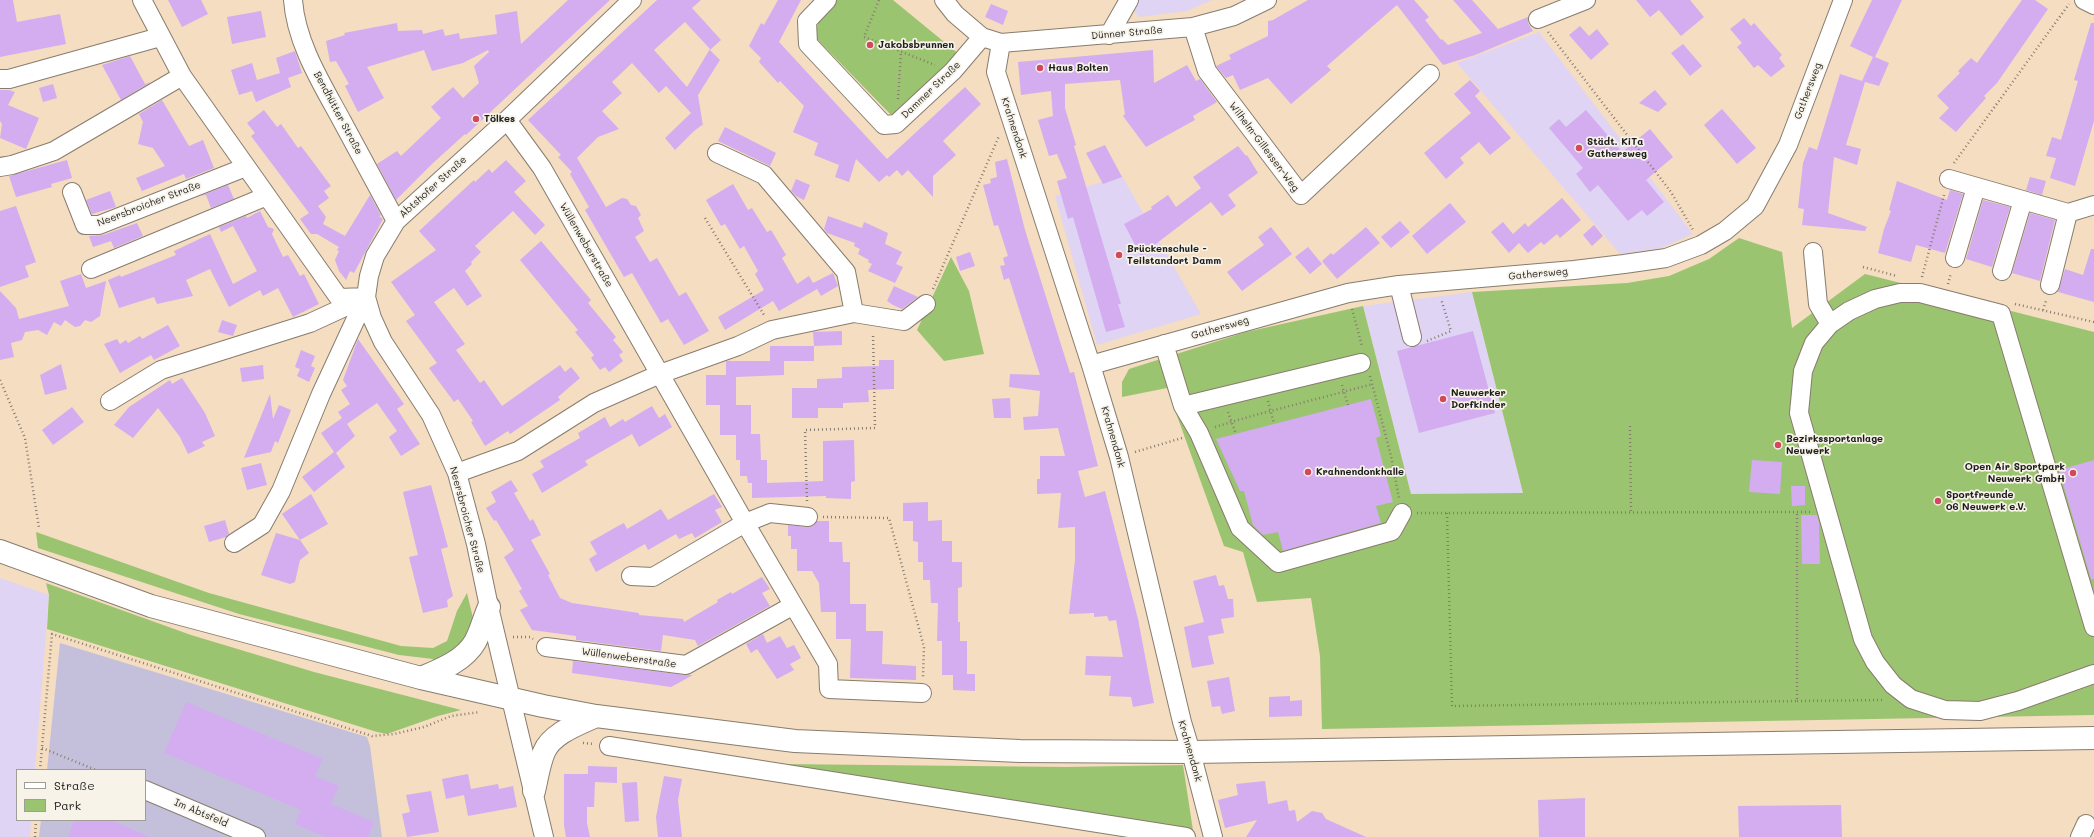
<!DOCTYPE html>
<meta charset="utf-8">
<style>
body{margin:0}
#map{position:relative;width:2094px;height:837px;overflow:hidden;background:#f4ddc0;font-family:Mali,sans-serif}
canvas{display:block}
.legend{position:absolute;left:16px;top:769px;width:130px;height:52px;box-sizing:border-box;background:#f7f3e8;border:1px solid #9f9d96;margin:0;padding:5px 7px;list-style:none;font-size:12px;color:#1c1c1c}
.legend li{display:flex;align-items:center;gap:8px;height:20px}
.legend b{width:20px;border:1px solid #9f9d96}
</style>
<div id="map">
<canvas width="2094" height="837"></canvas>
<ul class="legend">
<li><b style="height:5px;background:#fff"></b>Straße</li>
<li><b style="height:11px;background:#9bc470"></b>Park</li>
</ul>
</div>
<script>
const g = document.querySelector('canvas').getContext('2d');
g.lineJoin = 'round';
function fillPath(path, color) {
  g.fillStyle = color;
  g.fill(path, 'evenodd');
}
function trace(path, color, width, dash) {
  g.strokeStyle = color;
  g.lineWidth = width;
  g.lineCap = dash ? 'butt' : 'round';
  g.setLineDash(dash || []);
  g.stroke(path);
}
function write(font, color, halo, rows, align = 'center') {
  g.font = font + ' Mali,sans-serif';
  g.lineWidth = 3.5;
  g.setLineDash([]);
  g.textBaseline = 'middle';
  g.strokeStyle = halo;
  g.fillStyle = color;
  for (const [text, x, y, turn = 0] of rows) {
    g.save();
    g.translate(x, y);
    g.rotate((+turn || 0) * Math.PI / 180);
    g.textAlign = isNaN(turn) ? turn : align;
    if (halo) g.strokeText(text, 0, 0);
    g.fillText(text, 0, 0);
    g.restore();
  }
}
const built = new Path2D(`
 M1124 0H1212L1187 11 1139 17Z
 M1539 32 1693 234 1661 248 1620 254 1457 63Z
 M1122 176 1201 314 1097 345 1055 196Z
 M1472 292 1523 493 1411 494 1363 306Z
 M0 578 49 595 35 770H17V820H31L30 837H0Z`);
const industrial = new Path2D(`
 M60 643 367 737 370 746 382 837H39L41 820H145V770H47Z`);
const green = new Path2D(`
 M835 0H893L960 55 893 117 815 37 819 19Z
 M1739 238 1782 252 1792 328 1865 274 2094 332V715L1322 729 1320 656 1311 598 1257 602 1243 552 1224 546 1167 388 1122 397V382L1129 369 1246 332 1363 306 1411 494 1523 493 1472 292 1627 283 1669 276 1709 259Z
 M951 257 969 291 984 354 944 361 917 330Z
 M36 532 209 593 401 646 433 648 447 641 457 611 467 593 474 622 468 639 435 664 433 659 399 655 239 614 38 548Z
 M46 583 191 635 314 672 461 710 438 716 387 734 377 732 47 629 49 595Z
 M684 763 1066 767 1183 765 1194 837Z`);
const building = new Path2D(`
 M0 0H13L17 22 60 14 66 44 0 57Z
 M168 0H201L208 14 182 27Z
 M568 0H610L466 135 465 134 432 164 396 200 377 164 397 151 401 156 441 118 431 107 453 87 463 98 479 83 474 66 489 52 488 50 463 63 432 71 424 50 367 67 384 98 358 112 345 86 349 84 336 61 330 62 326 41 345 35 344 33 397 23 398 31 422 30 423 34 443 29 445 36 459 33 460 39 497 34 495 15 517 11 521 44Z
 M657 0H701L692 8 721 40 710 50 720 60 698 95 703 126 702 125 694 131 675 150 665 138 691 113 666 86 659 93 632 63 612 82 622 93 602 111 619 129 598 137 577 158 606 207 622 198 627 199 631 205 636 206 641 215 638 218 644 231 635 237 650 262 657 258 679 296 686 292 709 331 684 345 668 319 661 323 632 273 624 277 585 210 589 207 570 174 572 172 558 157 561 155 528 120ZM685 22 710 49 687 87 654 50Z
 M778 0H801L779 42 887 159 965 87 981 104 943 141 956 155 933 176V197L908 170 902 176 897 170 889 177 887 175 879 182 856 159 849 182 835 177 839 165 814 155 818 143 793 132 804 106 780 81 778 83 759 62 761 58 749 46 761 23 764 25Z
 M1308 0H1414L1429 17 1425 20 1441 40 1442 39 1448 45 1482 33 1453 0H1472L1498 29 1528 17V23L1533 31 1475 55 1443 65 1397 5 1327 66 1331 70 1291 104 1268 78 1240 90 1233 75 1226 78 1216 66 1231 59 1229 55 1268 36V21L1273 20Z
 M1636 0H1690L1704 17 1681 36 1659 10 1650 17Z
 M1872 0H1902L1875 57 1889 63 1879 86 1865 82 1846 145 1861 149 1857 165 1834 157 1828 213 1867 227 1865 231 1802 225 1804 209 1798 208 1803 163 1809 147 1817 150 1840 74 1862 81 1873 57 1850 46Z
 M2022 0H2035L2048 9 1997 83 1984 96 1986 98 1956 132 1939 118 1949 108 1937 96 1960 73 1958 71 1971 58 1977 63Z
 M991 4 1008 11 1003 25 985 17Z
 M261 11 266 37 232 44 227 17Z
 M1744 18 1751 26 1754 23 1782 55 1779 58 1785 66 1771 77 1758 65 1754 68 1737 47 1742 43 1730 29Z
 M2091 23H2094V121L2075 186 2050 178 2056 158 2046 156 2052 137 2061 140 2078 81 2074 80Z
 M1580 26 1589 36 1597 29 1609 44 1591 60 1569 35Z
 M1683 44 1702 66 1690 76 1671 53Z
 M1153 50 1154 83 1187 65 1196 81 1200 79 1217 102 1193 116 1195 120 1146 147 1123 116 1125 114 1120 80 1065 84V108L1076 145 1074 146 1121 304H1118L1125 327 1106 332 1073 217 1068 219 1057 181 1067 178 1057 154 1049 156 1038 120 1053 116 1051 91 1021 95 1018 62Z
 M295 51 302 73 288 78 291 87 256 102 252 91 239 95 231 70 252 63 257 80 280 73 276 58Z
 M130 56 145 84 151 82 121 100 102 65Z
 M1470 80 1480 91 1475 96 1511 138 1490 155 1479 142 1460 158 1464 163 1446 179 1424 153 1471 113 1454 94Z
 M53 84 57 98 43 102 39 88Z
 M0 90H9L15 92 8 105 39 118 26 149 0 138 2 124 0 121Z
 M1655 90 1667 104 1658 112 1639 103Z
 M162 100 189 146 203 140 214 168 186 179 184 174 142 191 136 178 165 166 153 148 138 144 143 122 139 114Z
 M1722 109 1756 148 1737 164 1704 125Z
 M264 110 277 127 281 124 298 148 301 146 331 186 324 191 329 198 318 206 326 217 323 224 345 236 370 195 381 215 379 216 383 219 354 273 350 271 346 280 339 271 335 260 339 251 337 250 339 247 317 234H311L300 219 309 213 251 136 255 133 247 123Z
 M1586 110 1622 152 1650 129 1673 157 1646 180 1664 202 1647 216 1642 210 1628 221 1598 185 1590 192 1576 174 1583 168 1549 128 1559 119 1566 127Z
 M725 127 776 153 770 166 718 141Z
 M1105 145 1122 177 1103 184 1086 153Z
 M1238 146 1246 156 1247 155 1258 173 1228 195 1236 206 1222 216 1211 202 1153 246 1154 249 1141 256 1124 224 1152 209 1151 207 1168 195 1176 207 1201 188 1193 177Z
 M1007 159 1025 230 1063 351 1070 373 1074 372 1098 466 1078 471 1085 497 1105 491 1138 619 1154 703 1133 707 1131 697 1109 696 1111 676 1085 675 1086 656 1123 657 1116 620 1109 621 1107 616 1094 617V613L1069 614 1075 560V527L1058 528 1061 493 1037 494V479H1040V456H1065L1058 428 1024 430 1023 417 1038 416 1040 391 1009 387 1010 374 1040 375 1009 278 1004 280 1000 266 1005 265 1003 258 1008 256 998 225 994 226 983 185 991 183 990 179 997 177 995 162Z
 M67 160 72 178 51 184 52 187 16 197 9 176Z
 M506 160 526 181 514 192 545 225 535 235 513 211 475 246 481 252 471 262 472 264 465 271 482 296 467 306 454 288 434 302 465 344 456 350 480 383 484 380 502 406 560 365 565 372 571 367 580 378 558 397 560 400 510 434 508 431 485 446 471 422 473 421 458 399 454 402 429 368 437 363 406 321 415 315 391 282 436 250 419 231 474 180 475 182 489 169 492 173Z
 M2030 177 2046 181 2042 195 2026 190Z
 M796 179 810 185 804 200 796 196 791 191Z
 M1897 181 1947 200 1950 190 1963 194 1945 253 1916 245 1911 262 1878 253 1884 229 1891 211 1889 210Z
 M733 184 748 210 752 208 767 232 771 230 786 255 782 258 797 284 809 276 813 283 833 273 838 286 821 296 817 289 779 311 773 301 725 330 718 317 764 290 755 274 758 271 744 246 740 249 725 224 721 226 706 200Z
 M228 185 234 199 211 208 206 195 200 196Z
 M110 191 116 207 92 214 86 200Z
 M1562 198 1581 220 1560 238 1557 234 1544 245 1541 242 1528 253 1519 243 1509 253 1491 232 1503 222 1513 234 1525 223 1528 227Z
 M1983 200 2010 207 1992 267 1966 259Z
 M1450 203 1466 222 1427 254 1412 236Z
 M16 206 36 262 25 266 29 277 0 287V211Z
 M260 211 268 227 274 229 272 234 283 257 288 255 300 276 304 274 319 304 293 317 278 288 263 296 260 290 229 307 210 269 186 280 193 296 157 304 154 297 119 308 108 280 120 275 121 277 176 255 174 251 210 234 233 284 257 271 233 226 221 232 219 227 246 216 247 218Z
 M2030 213 2055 220 2040 281 2012 273Z
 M828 216 862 228 864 222 888 233 885 244 902 252 896 264 903 267 895 283 868 271 872 264 868 262 869 260 858 254 860 249 854 246 855 243 827 233 824 229Z
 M1400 221 1410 232 1391 248 1381 237Z
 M137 223 143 236 114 248 111 241 93 247 89 236 103 235Z
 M1594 225 1603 236 1592 246 1583 235Z
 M1271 227 1292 254 1242 291 1227 272 1264 245 1258 237Z
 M1366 227 1380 243 1337 279 1322 261 1331 253 1333 255Z
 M541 241 591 300 588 303 616 337 613 340 623 352 619 355 623 361 609 372 605 367 600 370 591 358 594 355 575 332 578 330 520 260Z
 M1308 247 1322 264 1310 274 1295 257Z
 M2091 249H2094V302L2058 292 2065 269 2083 275Z
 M970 252 975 266 960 271 956 257Z
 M81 274 86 288 106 281 100 316 91 322 85 320 80 326 75 327 65 320 61 326 54 322 47 335 38 330 25 332 22 340 11 343 14 357 0 360V291L16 308 19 319 69 306 60 281Z
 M894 286 907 292 918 297 902 309 893 305 887 301Z
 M222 320 237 325 233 336 218 332Z
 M168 325 180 346 154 360 151 355 120 373 104 344 117 339 120 344 126 340 128 343 140 336 142 339Z
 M842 331V345L814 346 813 332Z
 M1473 331 1495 413 1419 433 1397 351Z
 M358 339 404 404 397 409 420 444 401 456 389 437 397 431 377 403 347 424 355 436 336 453 345 467 314 492 302 477 334 452 321 433 342 418 338 412 350 404 341 390 347 386 343 380Z
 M770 346H814V361H784V375L736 377V405H751V434H760L761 460H767V483L823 481V441L854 440 855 481 851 482V499L826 498V496L752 498V483H748L747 476H740V460H736V435H720V405H706V375H726V361H770Z
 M301 350 315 356 311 366 315 368 309 382 297 376 300 369 295 367Z
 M879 360H894V389L868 390 869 402 843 403V408H818V418H792V388H817V379L842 378V367L879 366Z
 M61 364 67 389 45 395 40 375Z
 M263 365 264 379 242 382 240 368Z
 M182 378 205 413 215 436 202 442 205 446 188 454 180 437 158 408 133 438 114 425 129 407 170 380 172 384Z
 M270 394 273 419 279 405 291 410 278 443 275 441 271 452 244 458Z
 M1010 398 1011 418H994L992 399Z
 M1371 399 1381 436 1376 438 1393 502 1376 506 1381 523 1283 551 1278 532 1263 535 1253 525 1244 491H1240L1216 439Z
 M652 406 659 418 665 414 672 427 639 447 632 434 585 461 588 465 542 493 532 474 544 467 540 461 580 438 578 433 605 417 610 427 623 419 625 422Z
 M72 407 84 422 53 445 42 430Z
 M1752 460 1782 462 1780 494 1749 492Z
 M2094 460V579H2091L2059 470Z
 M261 463 267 485 247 490 241 468Z
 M511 480 518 491 514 493 530 521 533 519 541 535 531 540 550 574 548 575 560 598 572 603 639 613V615L683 619 684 622 718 602 717 600 731 592 732 594 762 577 770 589 762 593 770 606 698 646 695 640 663 635 661 651 576 640V636L532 630 520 610 528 606 519 591 522 589 504 557 514 550 496 520 494 521 486 508 496 502 491 492Z
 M431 485 448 547 441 549 453 596 447 600 448 607 423 613 409 557 418 555 403 492Z
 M1791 486H1805V505L1792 506Z
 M311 494 328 524 300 540 282 514Z
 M714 494 722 507 715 510 722 522 695 538 692 533 679 539 676 534 648 550 645 544 596 572 589 559 597 554 590 542 618 526 624 523 627 529 661 509 668 520Z
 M928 502V521L942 520V541H952V562H962V587L958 588V622H960V641H967V674H975V691L953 690V675H942V641H937L938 603H931L930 580H923V562H918V542L913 541V521H903V503Z
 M1801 515H1817L1819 523 1820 564H1802Z
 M225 520 229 534 226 537 209 542 204 526Z
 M817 521H829V542H842L843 562H850V604H866V631H883L882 664 916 666V680L850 678 851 639H836V612H821L819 583 812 571H797V549H791V536H788V525L807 527 813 526Z
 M276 533 300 540 309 553 300 560 295 582 290 584 261 575Z
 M1216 575 1219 586 1224 585 1228 599H1233L1234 617 1221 619 1224 633 1208 636 1214 664 1192 668 1184 627 1204 622 1193 581Z
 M763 634 767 643 780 636 787 648 794 645 801 658 790 664 794 670 777 679 757 649 751 653 746 644Z
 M573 661 685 675H693L671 687 572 673Z
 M1229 677 1235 711 1222 714 1220 706 1212 707 1207 681Z
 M1290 696V701L1302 700V716L1269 717V697Z
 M186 702 323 759 315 776 339 786 331 804 374 822 368 837H326L295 824 301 810 164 753Z
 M588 766 617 767V783L595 782 594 807H587V823L590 837H566L564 825V774H588Z
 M468 774 471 789 498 784 499 789 513 786 517 807 468 816 464 795 446 799 442 779Z
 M664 776 682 779 678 800 682 837H658L656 817Z
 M1265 781 1268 804 1287 800 1289 811 1295 810 1297 822 1312 811 1322 813 1326 819 1366 837H1246L1257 820 1225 828 1218 800 1238 795 1236 784Z
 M637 782 639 821 625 822 622 783Z
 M431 791 439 832 407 837 402 814 410 812 406 795Z
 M1585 798V837H1539L1538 800Z
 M1841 805 1842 837H1739L1738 806Z
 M74 820H110L150 837H68Z`);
const path = new Path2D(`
 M879 0 864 37 935 65
 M1548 32 1671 192 1693 230
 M898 99 901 52
 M1954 163 2069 4
 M705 218 764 315
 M1863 267 1897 276
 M1922 277 1944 195
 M1948 284 1951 273
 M933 289 999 136
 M2015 304 2094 322
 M1352 309 1362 346
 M2043 310 2046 301
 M1427 341 1451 331 1441 299
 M1370 376 1391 456 1399 498
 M0 380 25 438 39 528
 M1342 385 1348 405
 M1268 401 1274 424
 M1228 412 1236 434
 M1630 426 1631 513
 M1215 427 1248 417 1373 384
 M1135 452 1182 438
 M807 501 805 430 875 428 873 333
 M1417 513 1810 512
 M1447 513 1452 706 1797 701V512
 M823 517 889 518 924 647 923 677
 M513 637H530L533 639
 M1797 701 1884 700
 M583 743 594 744
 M42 748 96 770
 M40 770 52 634 372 736 394 734 424 727 451 716 480 712
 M35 837 36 820`);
const minor = new Path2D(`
 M142 0 182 76 339 298 366 297
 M293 0C296 43 322 84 342 121 360 154 378 188 396 221
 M827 0 807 21 808 44 884 125 896 124 953 71 982 37
 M944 0 955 14 982 37 1001 43 1193 27 1234 16 1267 0
 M2084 0 2094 5
 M1538 19 1586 0
 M1193 27 1207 71 1301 195 1430 74
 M1109 35 1129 0
 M1001 43 996 72 1091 365 1119 457 1182 722 1191 752 1213 837
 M0 79H9L160 37
 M507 120 542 168 745 523 828 664 829 689 922 693
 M717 153 764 175 846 272 854 313
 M0 167 12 165 54 151 182 76
 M1949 179 2068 213 2094 205
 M72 192 85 225H99L246 167
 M1813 252 1818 304 1830 324
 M1955 258 1976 187
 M91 269 267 196
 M2002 271 2023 200
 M1399 285 1412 337
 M2050 285 2068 213
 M366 297 372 318 383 342 431 415 457 473 476 544 489 607 544 837
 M1164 344 1183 406 1361 363
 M1091 365 1348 293 1399 285 1574 270 1624 264 1666 258 1701 245 1725 231 1755 206 1788 145 1843 0
 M110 401 161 370 310 323 360 300
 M1183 406 1199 433 1240 528 1278 563 1392 531 1402 513
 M457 473 518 451 594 403 660 374 738 346 772 330 854 313 904 321 926 304
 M234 543 262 525 281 491 321 394 366 297 369 276 375 256 396 221 507 120 632 0
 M631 576 653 577 745 523 770 513 808 517
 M2094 627 2001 314 1920 293H1900L1875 299 1849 311 1830 324 1814 343 1803 371 1799 413 1863 639 1875 662 1893 685 1911 699 1945 710 1980 711 2018 701 2094 674
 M546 647 686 665 792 606
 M609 746 1186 837
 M145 790 256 837
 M2080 837 2086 824`);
const major = new Path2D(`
 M0 551 151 606 421 678 543 706 596 716 795 741 1020 751 1191 752 2094 738
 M421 678C440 670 464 661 475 642 481 631 484 618 489 607
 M534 791C537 778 539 764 544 752 552 733 579 724 596 716`);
const markers = [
 [870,45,4,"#d1495b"],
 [1040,68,4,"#d1495b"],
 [476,119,4,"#d1495b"],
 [1579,148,4,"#d1495b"],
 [1119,255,4,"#d1495b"],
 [1443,399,4,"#d1495b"],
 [1778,445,4,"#d1495b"],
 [1308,472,4,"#d1495b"],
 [2073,473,4,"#d1495b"],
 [1938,501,4,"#d1495b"]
];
const streetNames = [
 ["Dünner Straße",1127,33,-5],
 ["Dammer Straße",931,90,-44],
 ["Gathersweg",1808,91,-69],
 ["Bendhütter Straße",338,113,62],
 ["Krahnendonk",1014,128,72],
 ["Wilhelm-Gillessen-Weg",1264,147,53],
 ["Abtshofer Straße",433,187,-42],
 ["Neersbroicher Straße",149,204,-21],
 ["Wüllenweberstraße",586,245,60],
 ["Gathersweg",1538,274,-5],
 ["Gathersweg",1220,328,-16],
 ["Krahnendonk",1113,437,74],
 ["Neersbroicher Straße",467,520,75],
 ["Wüllenweberstraße",629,658,8],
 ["Krahnendonk",1190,751,74],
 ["Im Abtsfeld",201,813,23]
];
const poiNames = [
 ["Jakobsbrunnen",878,45],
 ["Haus Bolten",1048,68],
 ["Tölkes",484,119],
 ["Städt. KiTa",1587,142],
 ["Gathersweg",1587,154],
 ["Brückenschule -",1127,249],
 ["Teilstandort Damm",1127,261],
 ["Neuwerker",1451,393],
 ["Dorfkinder",1451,405],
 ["Bezirkssportanlage",1786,439],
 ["Neuwerk",1786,451],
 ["Open Air Sportpark",2065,467,"right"],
 ["Neuwerk GmbH",2065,479,"right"],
 ["Krahnendonkhalle",1316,472],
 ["Sportfreunde",1946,495],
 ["06 Neuwerk e.V.",1946,507]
];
fillPath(built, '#e0d4f4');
fillPath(industrial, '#c4c0db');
fillPath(green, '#9bc470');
fillPath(building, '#d3adf0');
trace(minor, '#887c6e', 20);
trace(major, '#887c6e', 24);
trace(path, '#887c6e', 2.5, [1, 3]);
trace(minor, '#fff', 18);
trace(major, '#fff', 22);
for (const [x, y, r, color] of markers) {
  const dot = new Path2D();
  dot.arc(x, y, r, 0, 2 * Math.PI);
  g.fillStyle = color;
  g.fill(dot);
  trace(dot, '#f7f3e8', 1.5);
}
write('10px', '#1c1c1c', '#f7f3e8', streetNames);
write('bold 10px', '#1c1c1c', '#f7f3e8', poiNames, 'left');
</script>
